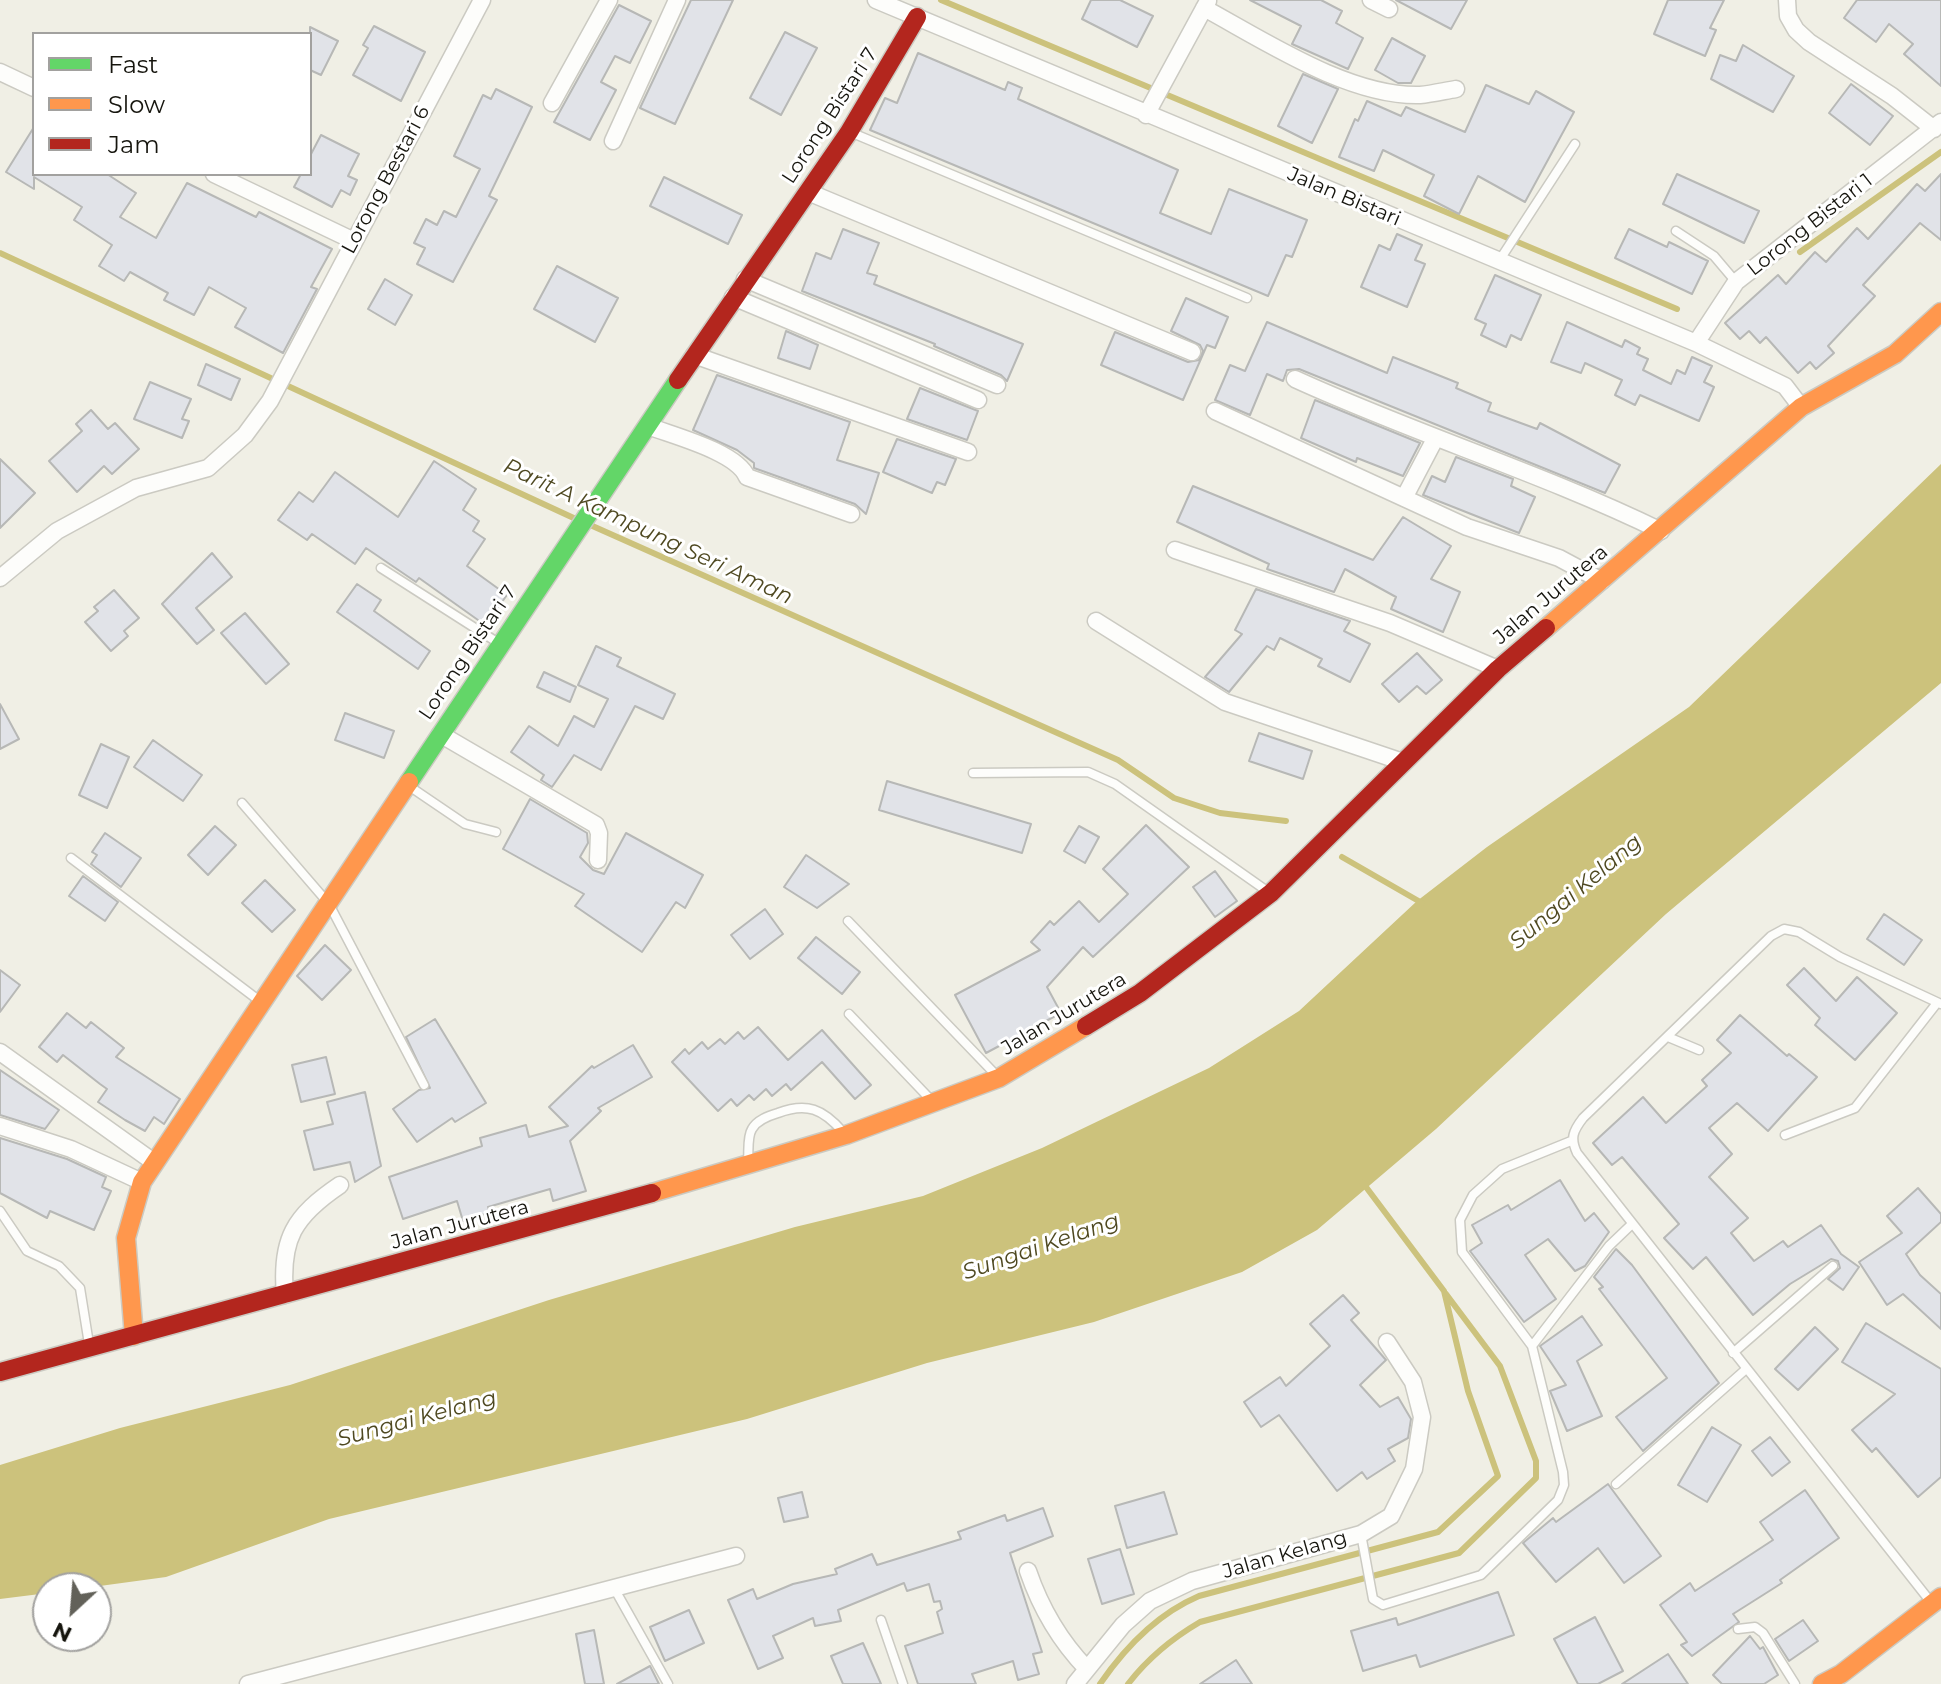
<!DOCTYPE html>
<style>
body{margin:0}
#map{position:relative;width:1941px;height:1684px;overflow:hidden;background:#f0efe5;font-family:Montserrat,sans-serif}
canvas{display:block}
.legend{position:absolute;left:32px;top:32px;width:280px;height:144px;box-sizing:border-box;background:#fff;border:2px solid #a2a19f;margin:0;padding:10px 14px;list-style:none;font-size:24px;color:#16150e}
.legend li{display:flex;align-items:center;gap:16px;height:40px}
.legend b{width:40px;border:2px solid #a2a19f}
.north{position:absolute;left:32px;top:1572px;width:80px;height:80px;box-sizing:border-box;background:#fff;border:2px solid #a2a19f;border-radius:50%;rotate:206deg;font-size:22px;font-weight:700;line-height:32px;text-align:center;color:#16150e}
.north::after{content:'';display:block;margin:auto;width:28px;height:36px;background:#626159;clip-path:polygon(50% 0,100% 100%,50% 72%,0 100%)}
</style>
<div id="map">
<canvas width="1941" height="1684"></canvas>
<ul class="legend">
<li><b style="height:10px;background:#63d668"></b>Fast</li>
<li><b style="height:10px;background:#ff974d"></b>Slow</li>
<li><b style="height:10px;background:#b3261e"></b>Jam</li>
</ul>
<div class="north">N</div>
</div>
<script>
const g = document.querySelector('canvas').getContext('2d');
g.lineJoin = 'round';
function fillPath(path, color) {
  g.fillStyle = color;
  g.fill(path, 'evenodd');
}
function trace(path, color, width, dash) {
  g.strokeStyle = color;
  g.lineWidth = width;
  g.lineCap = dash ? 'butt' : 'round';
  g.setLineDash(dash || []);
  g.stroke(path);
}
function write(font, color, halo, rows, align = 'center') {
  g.font = font + ' Montserrat,sans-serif';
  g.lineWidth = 6;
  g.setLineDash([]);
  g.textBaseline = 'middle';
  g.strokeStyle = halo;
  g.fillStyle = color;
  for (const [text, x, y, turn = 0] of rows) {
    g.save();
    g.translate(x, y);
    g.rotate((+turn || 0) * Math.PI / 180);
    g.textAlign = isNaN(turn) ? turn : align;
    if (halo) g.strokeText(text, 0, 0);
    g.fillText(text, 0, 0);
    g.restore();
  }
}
const water = new Path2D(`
 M1941 464V683L1666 914 1436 1129 1317 1230 1242 1272 1094 1322 927 1363 747 1419 329 1519 166 1577 85 1588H48V1593L0 1599V1465L120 1428 290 1385 549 1300 795 1227 923 1196 1042 1148 1209 1068 1299 1011 1417 901 1487 847 1689 707Z`);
const stream = new Path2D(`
 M941 0 1677 309
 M1800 252 1941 152
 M0 253 578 520
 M588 524 1118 760 1174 798 1220 813 1286 821
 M1342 857 1422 903
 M1100 1684C1126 1646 1157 1614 1199 1596L1438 1532 1498 1476 1468 1391 1444 1291 1363 1183
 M1128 1684C1148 1658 1171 1639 1200 1622L1459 1553 1536 1478V1461L1500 1366 1446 1294`);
const building = new Path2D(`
 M691 0H733L675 124 640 108Z
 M1091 0H1120L1153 16 1137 47 1082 19Z
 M1250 0H1321L1342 11 1336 23 1363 38 1348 69 1292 44 1301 26Z
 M1396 0H1467L1451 29Z
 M1668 0H1724L1710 28 1716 30 1705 56 1654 34Z
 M1857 0H1941V86L1904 54 1913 44 1889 24 1876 42 1844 18Z
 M619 5 651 21 630 63 615 56 601 82 616 90 590 140 554 122Z
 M374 26 425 52 401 101 353 75 368 48 363 45Z
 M310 27 338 41 321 75 310 70Z
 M785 32 817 48 781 115 750 98Z
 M1392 38 1425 56 1411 83H1398L1375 70Z
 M1743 45 1794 76 1773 112 1711 79 1720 55 1736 61Z
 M918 53 1005 90 1008 82 1022 88 1018 99 1178 170 1160 213 1211 234 1229 189 1307 220 1292 257 1286 255 1268 296 870 130 885 98 897 103Z
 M1303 74 1338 89 1312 143 1278 126Z
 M1851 84 1893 116 1870 145 1829 113Z
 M1486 85 1529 104 1536 91 1574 112 1525 202 1478 176 1459 214 1424 196 1434 175 1383 150 1374 171 1339 157 1355 119 1358 121 1367 101 1401 116 1406 107 1465 132Z
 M496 89 532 107 489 196 497 200 453 282 417 264 425 248 414 243 426 219 437 225 444 211 456 217 480 169 454 156 483 95 491 99Z
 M34 127V174H107L136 193 120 217 156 238 187 183 256 217 259 212 332 249 311 287 317 289 283 353 235 327 246 308 209 287 194 315 164 300 168 293 130 272 124 281 99 266 112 245 74 220 82 207 34 177V189L6 172Z
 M321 135 359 154 348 176 357 180 350 195 341 190 332 207 294 187 301 174H310V156Z
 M1677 174 1759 211 1744 243 1663 204Z
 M1941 174V240L1920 223 1863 285 1875 296 1828 346 1834 353 1816 369 1810 362 1798 373 1766 337 1760 343 1749 331 1740 339 1725 323 1778 275 1786 284 1815 252 1826 262 1857 228 1868 239 1917 184 1925 191Z
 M664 177 742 215 728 244 650 206Z
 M843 229 879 243 867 273 877 276 874 284 1023 344 1007 381 1001 375 934 346 935 344 802 291 816 253 831 259Z
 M1629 229 1667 247 1669 242 1708 261 1692 294 1615 258Z
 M1397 234 1422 245 1415 260 1425 264 1407 307 1361 287 1379 245 1390 250Z
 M557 266 618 298 595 342 534 309Z
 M1495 275 1541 295 1521 340 1511 335 1506 347 1481 335 1486 324 1475 319Z
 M385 279 412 295 395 325 368 309Z
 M1186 298 1228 317 1215 348 1207 345 1183 400 1101 365 1115 332 1188 362 1199 360 1203 351 1200 345 1171 331Z
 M1267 322 1387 373 1393 357 1458 383 1456 388 1491 403 1488 411 1537 429 1540 423 1620 465 1605 493 1299 369 1287 370 1283 381 1267 374 1250 415 1215 400 1230 365 1245 371Z
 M1567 322 1622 347 1625 340 1640 348 1637 354 1648 359 1643 370 1671 384 1677 370 1685 374 1692 357 1712 366 1704 382 1714 387 1699 421 1640 395 1635 405 1615 395 1622 380 1585 363 1581 373 1551 362Z
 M786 331 818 345 810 369 778 358Z
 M206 364 240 379 231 400 198 385Z
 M717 375 850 422 837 460 879 473 866 514 855 504 754 468V463L737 450 693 430Z
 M150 382 191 399 182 419 189 421 182 438 134 419Z
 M920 388 978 411 967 440 907 419Z
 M1315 400 1420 443 1403 476 1357 458 1356 462 1301 438Z
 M91 410 108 429 115 423 139 449 112 474 104 466 77 492 49 461 82 431 76 424Z
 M897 439 956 459 945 485 937 482 932 493 883 472Z
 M1456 457 1513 479 1511 486 1535 497 1519 533 1423 495 1432 476 1445 482Z
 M0 459 35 493 0 528Z
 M434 461 476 489 463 510 479 521 473 531 485 539 467 566 507 595 485 625 419 578 416 582 366 548 355 564 312 534 307 540 278 520 299 492 313 502 335 472 398 517Z
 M1193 486 1373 560 1403 517 1451 546 1431 579 1460 592 1443 632 1391 609 1396 597 1345 569 1334 592 1267 569 1269 564 1177 522Z
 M212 553 232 577 196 608 214 630 197 644 162 604Z
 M357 584 381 600 374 611 430 651 418 669 337 612Z
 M1256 589 1350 621 1344 631 1370 644 1350 682 1318 666 1322 659 1280 638 1274 650 1267 646 1229 692 1205 677 1242 634 1235 630Z
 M114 590 139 618 124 631 128 636 111 651 85 622 98 611 94 607Z
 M245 613 289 664 266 684 221 633Z
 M596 646 621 658 617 666 675 694 663 719 635 706 601 770 574 755 552 787 541 780 544 775 511 752 529 726 558 746 574 716 594 727 608 699 578 685Z
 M1417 653 1442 680 1426 694 1417 686 1399 702 1382 684Z
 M544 672 576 687 570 702 537 687Z
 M0 704 19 739 0 749Z
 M345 713 394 731 384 758 335 740Z
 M1259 733 1312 751 1303 779 1249 761Z
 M153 740 202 775 183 801 134 767Z
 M101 744 129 757 107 808 79 795Z
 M887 781 1031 824 1022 853 879 810Z
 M530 799 587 833 588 843 580 857 593 870 604 874 626 833 703 875 685 908 676 902 642 952 575 906 584 894 503 849Z
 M1146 825 1189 867 1093 957 1083 947 1047 987 1061 1013 986 1053 955 995 1040 950 1031 942 1050 921 1054 925 1079 901 1099 922 1128 894 1103 869Z
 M215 826 236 845 208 875 188 855Z
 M1079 826 1099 837 1085 863 1064 851Z
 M105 833 141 858 121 887 91 864 97 855 92 852Z
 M806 855 849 884 817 908 784 887Z
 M1215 871 1237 901 1215 917 1193 887Z
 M83 876 118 902 105 921 69 896Z
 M265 880 295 910 272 932 242 903Z
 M765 909 783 934 750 959 731 935Z
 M1884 914 1922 940 1904 965 1867 939Z
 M816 937 860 972 842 994 798 958Z
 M325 945 351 970 322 1000 297 976Z
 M1804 968 1836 1001 1857 977 1897 1013 1855 1060 1815 1025 1820 1018 1787 985Z
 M0 970 20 985 0 1012Z
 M67 1013 86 1028 91 1022 124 1048 116 1057 180 1099 164 1124 154 1117 145 1131 125 1120 98 1102 107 1089 100 1084 63 1055 57 1062 39 1047Z
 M1740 1015 1787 1056 1789 1054 1817 1077 1768 1131 1737 1103 1709 1128 1732 1154 1709 1177 1748 1218 1731 1233 1754 1261 1783 1241 1788 1247 1821 1225 1841 1254 1859 1267 1843 1290 1828 1279 1840 1268 1838 1261 1831 1259 1790 1284 1753 1315 1706 1257 1693 1269 1664 1238 1679 1224 1622 1157 1612 1165 1593 1143 1643 1097 1666 1123 1707 1086 1702 1080 1731 1053 1717 1040Z
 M435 1019 486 1103 455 1122 452 1118 417 1142 393 1109 419 1090 430 1088 406 1037Z
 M758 1027 788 1060 822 1030 871 1085 855 1099 822 1062 791 1090 786 1084 772 1096 766 1089 754 1100 749 1095 737 1106 731 1099 718 1111 672 1062 685 1049 689 1054 702 1042 708 1049 720 1039 725 1044 738 1032 744 1039Z
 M633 1045 652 1077 598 1108 601 1111 570 1141 586 1191 553 1201 550 1189 488 1207 490 1212 463 1221 457 1201 403 1219 389 1177 482 1146 480 1138 526 1125 529 1137 568 1126 549 1107 592 1066 594 1068Z
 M326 1057 335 1094 301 1102 292 1065Z
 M0 1070 59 1110 45 1129 0 1115Z
 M365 1092 381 1166 355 1182 350 1162 314 1170 304 1131 333 1124 327 1102Z
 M0 1138 67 1159 106 1177 102 1187 111 1191 94 1230 50 1211 47 1218 0 1193Z
 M1560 1180 1585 1221 1594 1213 1609 1232 1585 1266 1575 1271 1548 1239 1525 1255 1556 1299 1524 1322 1470 1251 1482 1243 1472 1225 1508 1205 1511 1210Z
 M1918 1188 1941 1214V1222L1906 1254 1920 1275 1941 1294V1329L1903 1294 1887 1305 1859 1262 1902 1233 1887 1216Z
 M1616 1249 1632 1265 1719 1383 1643 1451 1616 1417 1667 1378 1599 1289 1603 1287 1594 1277Z
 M1343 1295 1359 1313 1351 1320 1386 1360 1360 1385 1380 1407 1398 1397 1411 1419 1408 1438 1388 1449 1395 1461 1367 1479 1362 1472 1337 1491 1279 1415 1261 1427 1244 1402 1280 1377 1286 1386 1330 1346 1310 1324Z
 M1582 1316 1602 1345 1577 1361 1602 1416 1567 1431 1550 1391 1566 1385 1540 1346Z
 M1866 1323 1941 1369V1477L1918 1497 1876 1448 1872 1452 1852 1430 1895 1394 1842 1362Z
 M1815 1327 1838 1349 1798 1390 1775 1369Z
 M1712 1427 1741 1445 1707 1502 1678 1485Z
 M1770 1437 1790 1462 1772 1476 1752 1451Z
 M1608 1484 1661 1556 1624 1583 1598 1548 1556 1582 1523 1543 1553 1518 1556 1522Z
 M1805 1490 1839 1538 1780 1580 1782 1583 1733 1614 1739 1622 1692 1656 1681 1645 1687 1642 1660 1605 1690 1583 1695 1591 1773 1540 1760 1522Z
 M802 1492 808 1517 784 1522 778 1498Z
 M1164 1492 1177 1534 1127 1548 1115 1506Z
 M1043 1508 1053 1536 1010 1553 1042 1652 1033 1654 1039 1674 1018 1680 1013 1661 972 1674 976 1684H918L905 1646 943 1633 937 1612 942 1609 940 1601 934 1602 929 1584 907 1591 904 1583 838 1610 841 1621 815 1626 813 1618 773 1636 783 1658 758 1669 728 1600 753 1589 757 1599 793 1584 837 1574 835 1569 872 1554 877 1565 961 1539 958 1532 1005 1515 1007 1521Z
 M1120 1549 1134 1594 1102 1604 1088 1559Z
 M1498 1592 1514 1635 1420 1667 1416 1655 1363 1671 1351 1631 1396 1618 1398 1625Z
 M689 1610 704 1643 665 1661 650 1627Z
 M1595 1617 1623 1671 1598 1684H1578L1554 1639Z
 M1803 1620 1818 1641 1789 1661 1775 1639Z
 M594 1630 604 1684H585L576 1634Z
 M1750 1636 1760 1649 1763 1647 1778 1675 1764 1684H1722L1713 1675Z
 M863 1643 881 1684H843L831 1656Z
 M1668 1654 1688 1684H1622Z
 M1236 1660 1252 1684H1200Z
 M650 1666 659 1684H617Z`);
const lane = new Path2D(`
 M850 132 1247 298
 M1676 231 1714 256 1736 282
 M1499 261 1575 144
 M381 568 500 644
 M973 773 1088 772 1115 784 1267 891
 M409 786 465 824 496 832
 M242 803 329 904 424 1085
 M71 858 261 1002
 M848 921 996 1075
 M849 1014 932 1101
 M1668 1037 1699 1050
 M1785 1135 1855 1108 1937 1003
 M748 1160C749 1151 747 1137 752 1129 757 1120 768 1116 778 1113 807 1102 823 1109 843 1132
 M0 1211 27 1251 59 1266 80 1288 89 1344
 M1532 1346 1462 1252 1460 1220 1473 1195 1502 1169 1571 1141
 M1733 1353 1833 1266
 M1616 1484 1745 1370
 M1361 1534 1373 1599 1383 1605 1481 1575 1558 1500 1564 1485 1563 1472 1532 1346 1609 1246 1632 1224
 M614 1588 668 1684
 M1930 1601 1577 1153C1570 1138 1573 1131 1583 1118L1771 936 1784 929 1799 932 1840 957 1941 1004
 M881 1620 903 1684
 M1738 1629 1755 1627 1763 1633 1795 1684`);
const street = new Path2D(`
 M876 0 1696 343 1785 386 1801 407
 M1371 0 1389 9
 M1787 0 1788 16 1796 30 1809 42 1892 96 1934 129
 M1204 8C1265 41 1349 97 1420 95 1432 94 1444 91 1456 89
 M0 72 34 88
 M552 103 609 0
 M1146 115 1208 1
 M613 141 677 0
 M214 174 354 241
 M808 192 1192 352
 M745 279 997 385
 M733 297 978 400
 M1696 343 1736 282 1941 122
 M694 355 968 452
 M1295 379C1415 434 1542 473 1661 531
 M1215 411 1467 527 1559 558 1602 581
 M648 426C674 436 737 452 747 477L851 514
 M1404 498 1435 439
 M1175 550 1390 623 1498 669
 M0 578 57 531 136 488 208 468 245 435 270 401 482 0
 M1096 621 1225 702 1403 762
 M440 734 596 825 599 833 598 860
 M0 1052 155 1163
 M0 1126 71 1149 142 1182
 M285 1295C280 1239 294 1216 340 1185
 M1028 1571C1041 1609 1059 1640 1087 1669
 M248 1684 736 1556
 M1075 1684 1123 1625 1150 1601 1192 1581 1361 1534 1391 1516 1414 1469 1422 1417 1413 1382 1387 1342`);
const fast = new Path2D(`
 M409 782 678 380`);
const slow = new Path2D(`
 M1546 628 1801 407 1895 354 1941 312
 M652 1193 846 1135 999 1078 1086 1026
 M134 1336 126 1238 142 1182 409 782
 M1822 1684 1841 1674 1941 1597`);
const jam = new Path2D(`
 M678 380 849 132 917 17
 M1086 1026 1140 993 1271 893 1498 669 1546 628
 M0 1372 652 1193`);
const streetNames = [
 ["Lorong Bistari 7",830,116,-57],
 ["Lorong Bestari 6",386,180,-62],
 ["Jalan Bistari",1344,197,23],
 ["Lorong Bistari 1",1810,225,-38],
 ["Jalan Jurutera",1551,595,-40],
 ["Lorong Bistari 7",468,653,-56],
 ["Jalan Jurutera",1064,1014,-31],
 ["Jalan Jurutera",460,1225,-15],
 ["Jalan Kelang",1285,1555,-16]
];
const waterNames = [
 ["Parit A Kampung Seri Aman",648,532,25],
 ["Sungai Kelang",1576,892,-40],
 ["Sungai Kelang",1041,1247,-19],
 ["Sungai Kelang",417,1419,-15]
];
fillPath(water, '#ccc27c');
trace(stream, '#ccc27c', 6);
fillPath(building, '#e1e3e8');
trace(building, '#b7b8b6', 2);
trace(lane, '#cbcac2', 11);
trace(street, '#cbcac2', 19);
trace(fast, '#cbcac2', 21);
trace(slow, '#cbcac2', 21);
trace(jam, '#cbcac2', 21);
trace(lane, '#fdfdfb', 8);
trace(street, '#fdfdfb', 16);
trace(fast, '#63d668', 18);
trace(slow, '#ff974d', 18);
trace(jam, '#b3261e', 18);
write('20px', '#16150e', '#fff', streetNames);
write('italic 22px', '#4f4921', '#fff', waterNames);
</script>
